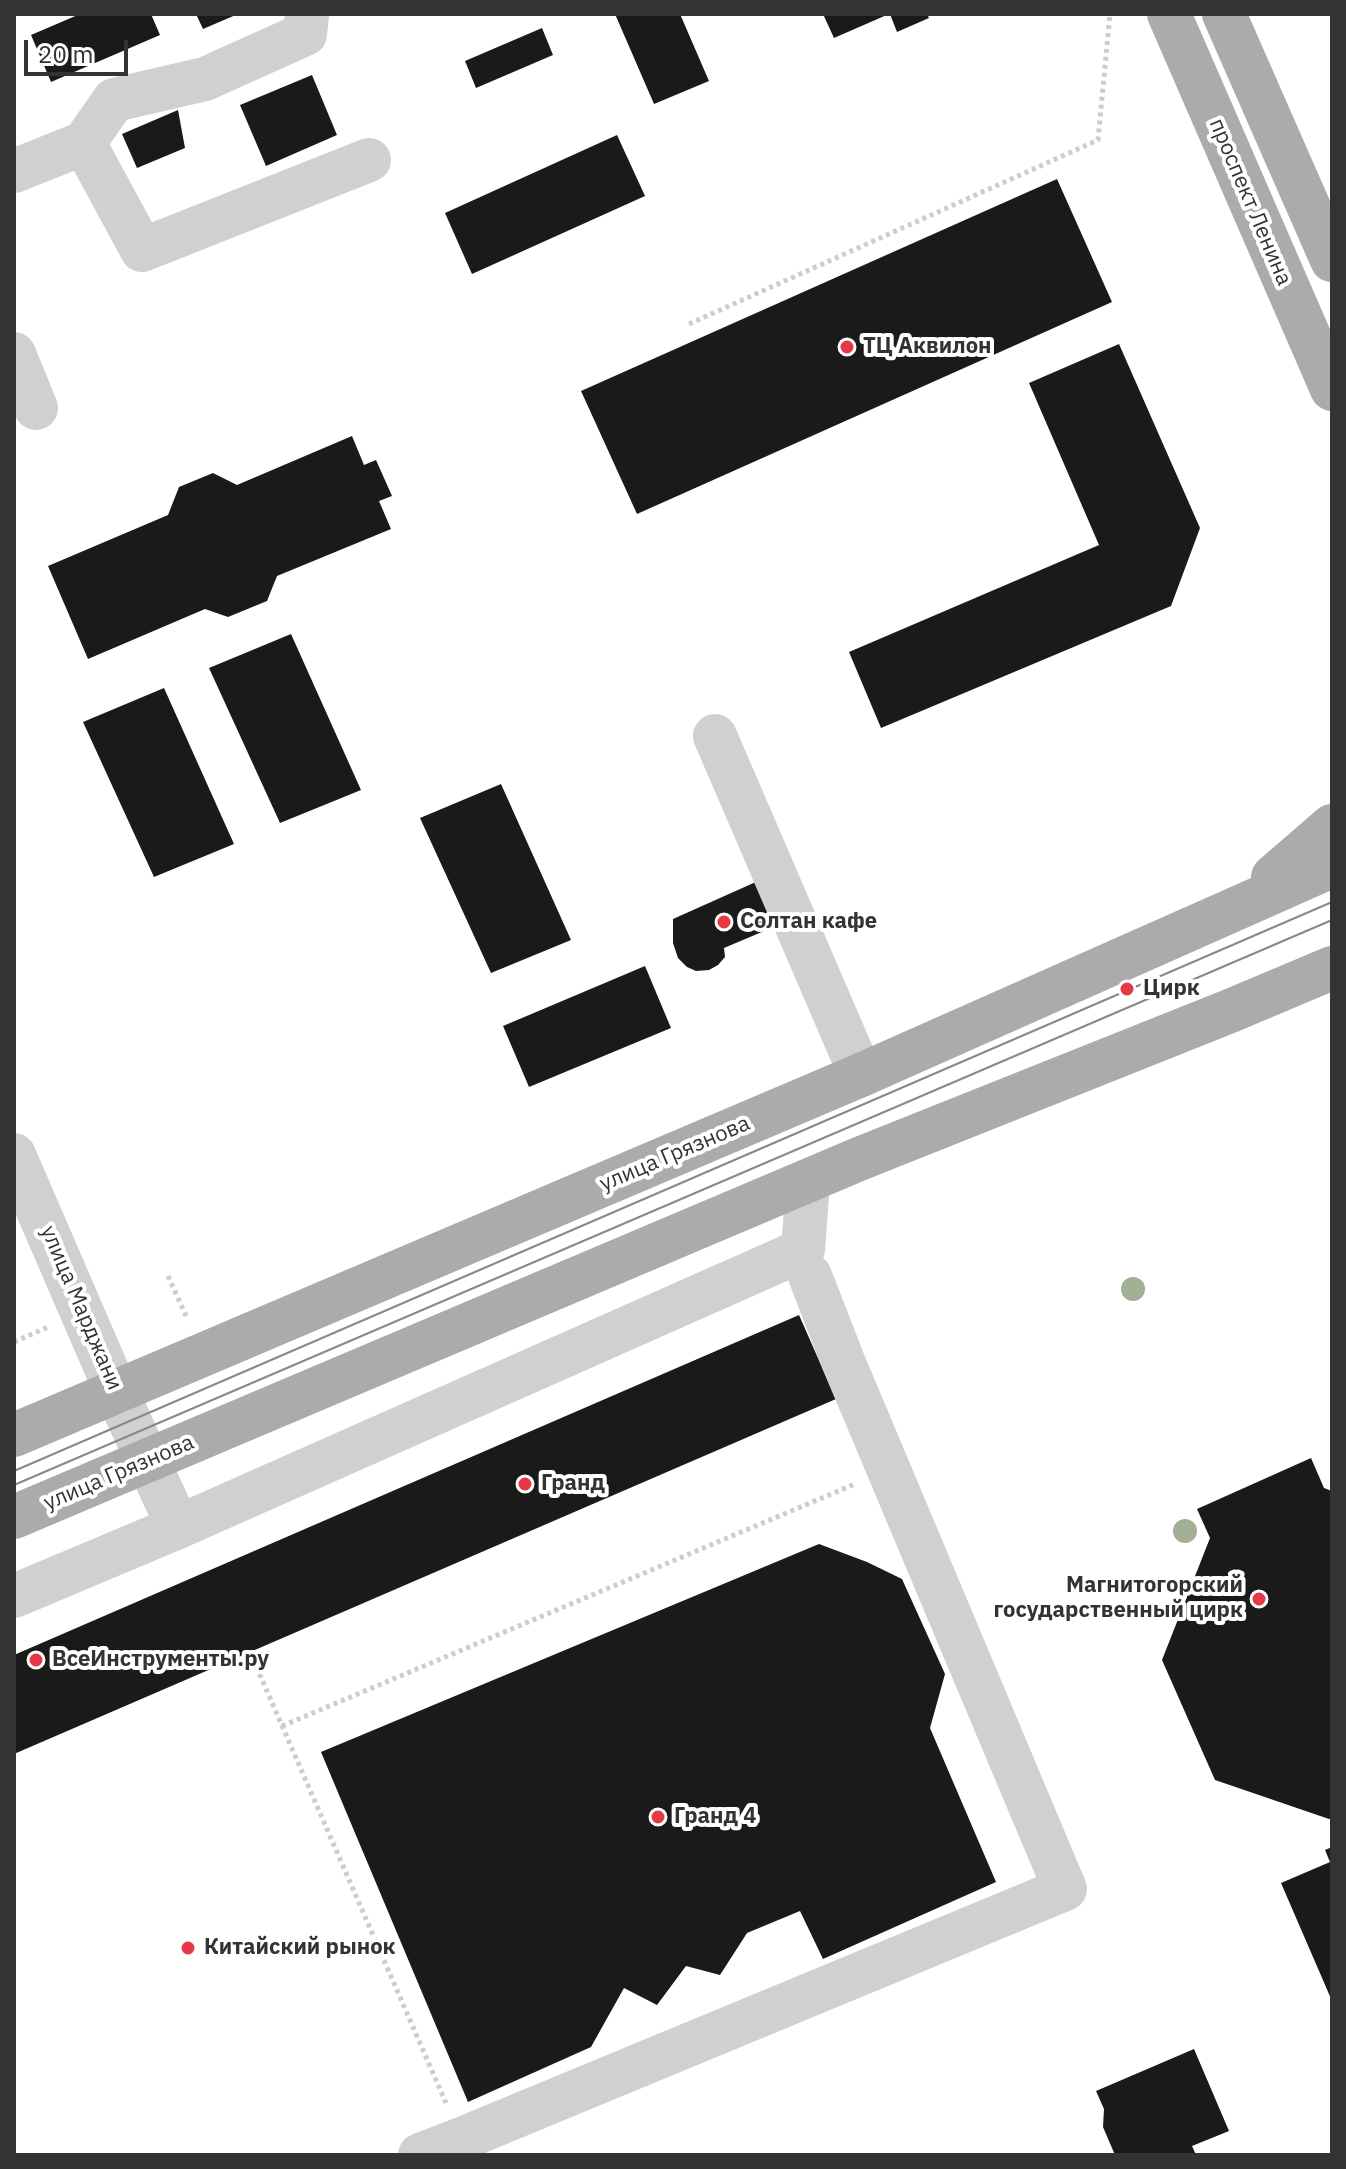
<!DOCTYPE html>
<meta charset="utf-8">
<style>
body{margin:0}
#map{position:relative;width:1346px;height:2169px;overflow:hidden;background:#fff;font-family:"IBM Plex Sans",sans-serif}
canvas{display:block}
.frame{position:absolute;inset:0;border:16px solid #333;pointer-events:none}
.scale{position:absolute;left:24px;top:40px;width:104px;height:36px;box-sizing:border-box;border:4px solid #333;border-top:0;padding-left:10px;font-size:24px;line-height:28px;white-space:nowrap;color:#333;-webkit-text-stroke:6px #fff;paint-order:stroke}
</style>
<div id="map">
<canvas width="1346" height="2169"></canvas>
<div class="frame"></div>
<div class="scale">20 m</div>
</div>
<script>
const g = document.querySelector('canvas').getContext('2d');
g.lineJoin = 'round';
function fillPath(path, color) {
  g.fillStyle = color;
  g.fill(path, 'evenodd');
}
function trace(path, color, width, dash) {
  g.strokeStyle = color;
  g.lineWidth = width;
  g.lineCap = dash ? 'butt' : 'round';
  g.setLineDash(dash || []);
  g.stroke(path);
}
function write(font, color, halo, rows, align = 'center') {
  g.font = font + ' "IBM Plex Sans",sans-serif';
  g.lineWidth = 8;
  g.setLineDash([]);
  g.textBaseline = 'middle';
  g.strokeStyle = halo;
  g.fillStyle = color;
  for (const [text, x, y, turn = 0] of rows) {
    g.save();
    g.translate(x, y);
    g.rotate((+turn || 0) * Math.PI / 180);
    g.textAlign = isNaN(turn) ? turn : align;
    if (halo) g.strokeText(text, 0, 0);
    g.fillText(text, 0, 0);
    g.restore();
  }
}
const building = new Path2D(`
 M80 14H151L160 35 51 82 31 35Z
 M196 14H238L203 29Z
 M615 14H680L709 81 654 104Z
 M823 14H889L834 38Z
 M890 14H927L929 18 897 32Z
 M542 28 553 55 476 88 465 61Z
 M312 75 337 135 266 166 240 105Z
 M178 110 185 148 137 168 122 134Z
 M617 135 645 196 472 274 445 213Z
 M1057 179 1112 302 637 514 581 391Z
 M1119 344 1200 528 1171 606 881 728 849 652 1099 545 1029 383Z
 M352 436 364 465 376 460 392 496 379 501 391 529 277 576 267 601 228 617 205 609 88 659 48 566 168 515 179 487 213 473 237 485Z
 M291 634 361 790 280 823 209 668Z
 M164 688 234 844 154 877 83 722Z
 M501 784 571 940 491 973 420 818Z
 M758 881 776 926 724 948 725 957 718 965 709 970 696 971 687 967 678 958 673 943V919Z
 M645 966 671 1028 529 1087 503 1026Z
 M799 1315 836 1399 14 1754V1655Z
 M1311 1458 1324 1488 1332 1491V1818L1329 1819 1215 1780 1162 1660 1210 1538 1197 1509Z
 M819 1544 867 1562 902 1579 945 1674 930 1728 996 1882 823 1959 800 1911 747 1933 720 1975 686 1966 657 2005 624 1988 591 2047 468 2102 321 1752Z
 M1332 1847V2001L1281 1883 1330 1862 1325 1850Z
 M1194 2049 1229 2131 1192 2146 1196 2155H1115L1103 2127 1104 2109 1096 2091Z`);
const path = new Path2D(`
 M689 324 1098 140 1110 14
 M168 1276 187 1318
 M14 1342 48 1327
 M250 1652 446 2103
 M282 1726 855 1484`);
const minor = new Path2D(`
 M84 143 114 100 205 79 305 34 307 14
 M14 171 84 143 142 250 369 160
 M14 354 36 408
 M715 736 861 1075
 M14 1155 116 1391 178 1527
 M14 1596 178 1527 803 1250 808 1181
 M420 2155 459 2140
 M465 2155 459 2140 1065 1889 843 1361 810 1276`);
const major = new Path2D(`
 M1169 14 1332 389
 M1224 14 1332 260
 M1273 877 1332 826
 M14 1435 861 1075 1332 866
 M14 1517 859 1159 1230 1011 1332 968`);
const tram = new Path2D(`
 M14 1471 1332 902
 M14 1485 1332 920`);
const trees = [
 [1133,1289],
 [1185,1531]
];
const markers = [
 [847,347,8,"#e63946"],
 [724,922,8,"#e63946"],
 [1127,989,8,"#e63946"],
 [525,1484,8,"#e63946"],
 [1259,1599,8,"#e63946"],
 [36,1660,8,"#e63946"],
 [658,1817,8,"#e63946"],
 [188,1948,8,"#e63946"]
];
const streetNames = [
 ["проспект Ленина",1250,202,67],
 ["улица Грязнова",675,1154,-23],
 ["улица Марджани",81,1308,67],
 ["улица Грязнова",119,1473,-23]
];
const poiNames = [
 ["ТЦ Аквилон",863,347],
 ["Солтан кафе",740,922],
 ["Цирк",1143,989],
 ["Гранд",541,1484],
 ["Магнитогорский",1243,1586,"right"],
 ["государственный цирк",1243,1611,"right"],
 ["ВсеИнструменты.ру",52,1660],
 ["Гранд 4",674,1817],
 ["Китайский рынок",204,1948]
];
fillPath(building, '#1a1a1a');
trace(path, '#cdcdcd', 5, [4, 4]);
trace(minor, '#d0d0d0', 44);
trace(major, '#ababab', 44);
trace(tram, '#888', 2);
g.fillStyle = '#a2b095';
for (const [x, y] of trees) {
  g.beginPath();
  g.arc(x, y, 12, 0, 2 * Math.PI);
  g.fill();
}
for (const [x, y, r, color] of markers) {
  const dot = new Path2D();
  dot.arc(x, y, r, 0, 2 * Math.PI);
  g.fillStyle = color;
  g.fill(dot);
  trace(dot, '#fff', 3);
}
write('22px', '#333', '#fff', streetNames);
write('bold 22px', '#333', '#fff', poiNames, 'left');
</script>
